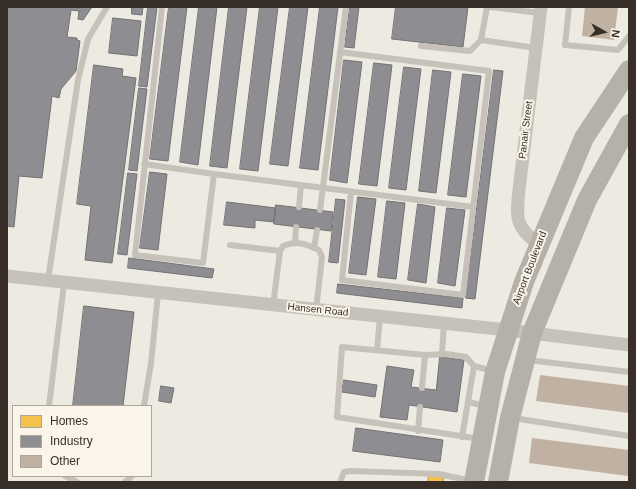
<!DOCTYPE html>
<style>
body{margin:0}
#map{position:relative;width:636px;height:489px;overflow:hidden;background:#edeae1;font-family:Arial,sans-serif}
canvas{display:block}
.frame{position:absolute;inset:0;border:8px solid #372f28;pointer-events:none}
.legend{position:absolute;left:12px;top:405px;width:140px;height:72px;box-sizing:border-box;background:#faf5e8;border:1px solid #aca69b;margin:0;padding:5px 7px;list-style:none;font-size:12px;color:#372f28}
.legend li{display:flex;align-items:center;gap:8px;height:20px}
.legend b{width:20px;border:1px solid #aca69b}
.north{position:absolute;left:584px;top:12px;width:40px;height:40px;-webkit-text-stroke:3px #faf5e8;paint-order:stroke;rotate:98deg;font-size:11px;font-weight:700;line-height:16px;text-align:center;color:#372f28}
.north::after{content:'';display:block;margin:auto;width:14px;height:18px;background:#372f28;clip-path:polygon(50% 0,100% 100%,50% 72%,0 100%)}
</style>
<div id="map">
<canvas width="636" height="489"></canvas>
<div class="frame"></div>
<ul class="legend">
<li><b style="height:11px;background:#f2c14e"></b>Homes</li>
<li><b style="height:11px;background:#8d8d92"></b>Industry</li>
<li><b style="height:11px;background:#c1b1a2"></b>Other</li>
</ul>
<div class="north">N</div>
</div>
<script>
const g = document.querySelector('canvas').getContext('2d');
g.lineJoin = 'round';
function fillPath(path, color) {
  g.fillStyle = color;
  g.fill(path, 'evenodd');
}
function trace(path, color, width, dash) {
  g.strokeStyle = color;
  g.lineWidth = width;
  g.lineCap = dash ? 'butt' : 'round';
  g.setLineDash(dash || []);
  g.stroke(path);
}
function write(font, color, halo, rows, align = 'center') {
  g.font = font + ' Arial,sans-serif';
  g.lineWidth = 4;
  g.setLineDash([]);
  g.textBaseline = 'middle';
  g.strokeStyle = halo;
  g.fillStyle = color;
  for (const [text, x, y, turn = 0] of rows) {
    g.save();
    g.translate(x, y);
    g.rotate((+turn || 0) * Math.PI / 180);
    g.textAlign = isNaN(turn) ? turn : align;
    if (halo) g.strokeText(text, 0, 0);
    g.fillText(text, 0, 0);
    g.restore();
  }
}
const homes = new Path2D(`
 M429 475 444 477 443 482H428Z`);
const industry = new Path2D(`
 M7 7H92L83 20 78 19 79 11 71 10 67 37 77 38V40L80 41 76 71 61 89 59 98 52 96 42 178 19 176 14 227 7 226Z
 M132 7H143L142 15 132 14Z
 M148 7H157L147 87 139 86Z
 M169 7H187L168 161 150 159Z
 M199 7H217L198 165 180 162Z
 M229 7H247L227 168 210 166Z
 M260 7H278L258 171 240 169Z
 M290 7H308L288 166 270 164Z
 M320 7H338L318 170 300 168Z
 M350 7H359L354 48 345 47Z
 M396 7H468L463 47 392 39Z
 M113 18 141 21 137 56 109 53Z
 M344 60 362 62 347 183 330 180Z
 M374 63 392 65 377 186 359 184Z
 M94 65 123 69 122 76 136 78 112 263 85 260 91 206 77 204Z
 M404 67 421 69 406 190 389 188Z
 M433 70 451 72 436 193 419 191Z
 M494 70 503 71 475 299 466 298Z
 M463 74 481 76 466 197 448 195Z
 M139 88 147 89 137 171 129 170Z
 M150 172 167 174 158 250 140 248Z
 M128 173 137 174 127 255 118 254Z
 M358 197 376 199 366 275 349 273Z
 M336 199 345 200 338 263 329 262Z
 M387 201 405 203 396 279 378 277Z
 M227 202 276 208 274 222 255 220V228L224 225Z
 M418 204 435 207 426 283 408 280Z
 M276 205 333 212 331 231 274 224Z
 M447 208 465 210 455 286 438 283Z
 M129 258 214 269 212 278 128 268Z
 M338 284 463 298 462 308 337 293Z
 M84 306 134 312 123 406H73Z
 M440 357 464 360 457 412 409 405 407 420 380 417 387 366 414 370 411 387 436 390Z
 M344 380 377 385 375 397 342 392Z
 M161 386 174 388 171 403 159 401Z
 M356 428 443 440 440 462 353 451Z`);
const building = new Path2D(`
 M585 7H618L614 40 582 36Z
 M540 375 629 386V413L536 401Z
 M532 438 629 450 628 476 529 463Z`);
const lane = new Path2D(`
 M162 7 135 255 203 263 214 174 473 207
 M490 7 540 13
 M569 7 565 45 618 50 629 36
 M481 40 536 48
 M421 46 470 51 481 40 487 7
 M340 52 489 71 463 295 342 280 351 192
 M144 164 214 174
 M299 207 301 186
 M320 210 346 7
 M295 243 296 227
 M230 245 280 251
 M314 248 317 230
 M48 280 78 80 88 39 107 7
 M273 306 280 251 283 246C297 240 306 244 319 250L322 257 316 310
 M377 350 380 317
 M442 354 444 324
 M528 360 629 372
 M422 388 425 355
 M468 402 486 406
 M49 406 64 284
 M144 406 151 363 158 294
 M513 418 629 436
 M418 431 420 407
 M462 437 474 366
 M480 439 337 417 342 347 425 355 447 354 466 357 474 366 493 371
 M65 476 77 482
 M125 482 132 476
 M340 482 344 472 351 471 439 474 472 481`);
const street = new Path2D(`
 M539 244C515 228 516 217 519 190L541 7
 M7 276 507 330 629 345`);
const primary = new Path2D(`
 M474 482 495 372 524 282 584 138 629 70
 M498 482 510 418 532 333 587 200 629 124`);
const streetNames = [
 ["Panair Street",526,130,-83],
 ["Airport Boulevard",530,268,-69],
 ["Hansen Road",318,310,6]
];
fillPath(homes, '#f2c14e');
trace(homes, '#ba9543', 1);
fillPath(industry, '#8d8d92');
trace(industry, '#737172', 1);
fillPath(building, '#c1b1a2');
trace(lane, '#c6c1b9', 6);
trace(street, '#c6c1b9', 13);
trace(primary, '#b5b0a9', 20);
write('10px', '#372f28', '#faf5e8', streetNames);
</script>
